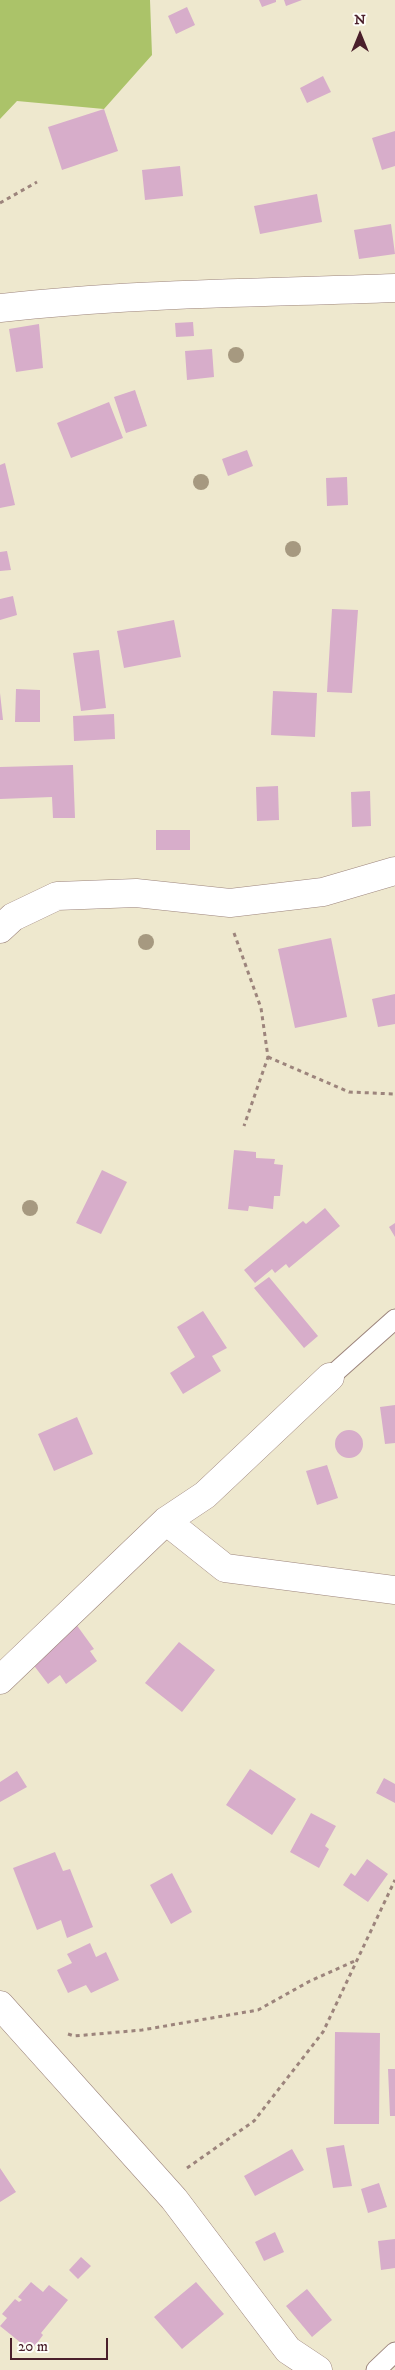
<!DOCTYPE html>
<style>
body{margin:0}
#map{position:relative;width:395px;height:2370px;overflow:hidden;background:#eee8ce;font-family:"IM FELL DW Pica",serif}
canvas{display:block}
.north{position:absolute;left:335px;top:10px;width:50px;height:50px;-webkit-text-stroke:4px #fdfcf7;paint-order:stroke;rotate:0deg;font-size:14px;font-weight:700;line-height:20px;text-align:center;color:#4a1f2b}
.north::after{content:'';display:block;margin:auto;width:18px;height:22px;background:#4a1f2b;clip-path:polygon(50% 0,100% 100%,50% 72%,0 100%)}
.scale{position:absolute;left:10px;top:2338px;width:98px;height:22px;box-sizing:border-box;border:2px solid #4a1f2b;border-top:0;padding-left:6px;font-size:15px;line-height:18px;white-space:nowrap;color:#4a1f2b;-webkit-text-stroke:4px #fdfcf7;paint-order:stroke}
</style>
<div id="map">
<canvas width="395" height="2370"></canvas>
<div class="north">N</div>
<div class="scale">20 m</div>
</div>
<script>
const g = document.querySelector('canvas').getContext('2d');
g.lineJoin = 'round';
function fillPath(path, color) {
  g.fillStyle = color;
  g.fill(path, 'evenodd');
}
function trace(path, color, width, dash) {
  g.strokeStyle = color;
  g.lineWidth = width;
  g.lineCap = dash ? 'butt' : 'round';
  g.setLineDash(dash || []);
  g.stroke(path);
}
const green = new Path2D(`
 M0 0H150L152 55 104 109 17 101 0 119Z`);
const building = new Path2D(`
 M259 0H276V2L262 7Z
 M284 0H302L286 6Z
 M187 7 195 25 176 34 168 16Z
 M323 76 331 92 307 103 300 88Z
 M104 109 118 151 62 170 48 127Z
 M395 131V166L382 170 372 138Z
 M180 166 183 196 145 200 142 170Z
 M317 194 322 222 260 234 254 206Z
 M391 224 395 254 359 259 354 230Z
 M193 322 194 336 176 337 175 323Z
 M39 324 43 368 16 372 9 329Z
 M212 349 214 377 187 380 185 351Z
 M135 390 147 426 126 433 114 397Z
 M109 402 123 438 71 458 57 423Z
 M247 450 253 466 228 476 222 459Z
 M5 463 15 505 0 508V465Z
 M347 477 348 505 327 506 326 478Z
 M7 551 11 570 0 571V552Z
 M13 596 17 615 0 620V599Z
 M332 609 358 610 352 693 327 692Z
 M174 620 181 657 124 668 117 631Z
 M99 650 106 708 81 711 73 653Z
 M16 689 40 690V722H15Z
 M273 691 317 693 315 737 271 735Z
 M0 693 3 720H0Z
 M114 714 115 739 74 741 73 716Z
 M73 765 75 818H53L52 797 0 799V767Z
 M278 786 279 820 257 821 256 787Z
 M370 791 371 826 352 827 351 792Z
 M156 830H190V850H156Z
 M331 938 347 1017 295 1028 278 949Z
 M395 994V1024L378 1027 372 999Z
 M234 1150 256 1152V1158L275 1159 274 1164 283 1165 280 1196H274L273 1209 249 1206 248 1211 228 1209Z
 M102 1170 127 1182 101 1234 76 1223Z
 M325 1208 340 1226 289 1268 286 1264 275 1273 272 1269 255 1283 244 1270 303 1221 306 1224Z
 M395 1223V1237L389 1227Z
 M269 1277 318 1336 304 1348 254 1288Z
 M203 1311 227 1348 212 1356 221 1371 183 1394 170 1373 195 1357 177 1327Z
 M395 1405V1443L385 1444 380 1407Z
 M77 1417 93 1454 54 1471 38 1434Z
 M335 1444a14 14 0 1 1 28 0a14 14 0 1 1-28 0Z
 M327 1465 338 1498 317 1505 306 1471Z
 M73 1620 94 1649 90 1651 97 1661 66 1684 60 1675 48 1684 32 1663Z
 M179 1642 215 1670 182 1712 145 1683Z
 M250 1769 296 1799 272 1835 226 1805Z
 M17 1771 27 1787 0 1802V1782Z
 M384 1778 395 1784V1803L376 1793Z
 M311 1813 336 1826 325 1846 329 1849 319 1868 290 1852Z
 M55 1852 63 1871 70 1869 93 1927 67 1938 61 1920 37 1930 13 1868Z
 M367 1859 388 1874 368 1902 343 1885 351 1873 355 1876Z
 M172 1873 192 1912 171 1924 150 1885Z
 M90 1943 96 1957 106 1952 119 1980 91 1993 86 1985 68 1993 57 1970 72 1963 67 1954Z
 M335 2032 380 2033 379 2124H334Z
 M388 2069H395V2116H390Z
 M344 2145 352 2186 333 2188 326 2148Z
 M292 2149 304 2170 255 2196 244 2176Z
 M0 2168 16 2192 0 2202Z
 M379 2183 387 2207 368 2213 361 2189Z
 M275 2232 284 2252 264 2261 255 2242Z
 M395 2239V2268L381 2270 378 2241Z
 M81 2257 91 2266 78 2279 69 2270Z
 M31 2282 43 2292 49 2285 68 2300 41 2333 43 2335 31 2351 0 2326 7 2318 2 2314 15 2299 19 2302 22 2300 18 2297Z
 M196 2282 224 2314 182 2349 154 2317Z
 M307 2289 332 2320 312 2337 286 2306Z`);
const path = new Path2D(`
 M0 203 37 182
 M234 933 261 1008 268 1057 244 1126
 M268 1057 349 1092 395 1094
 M68 2034 74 2036 142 2030 258 2010 310 1981 357 1960
 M187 2168 254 2121 323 2032 395 1880`);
const service = new Path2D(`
 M330 1377 395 1319
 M376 2370 395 2352`);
const minor = new Path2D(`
 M0 308C131 293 263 293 395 288
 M0 929 13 917 57 896 136 893 230 903 323 892 395 871
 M166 1521 225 1568 395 1590
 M0 1680 166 1521 205 1495 330 1377
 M0 2005 174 2199 288 2350 318 2370`);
const trees = [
 [236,355],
 [201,482],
 [293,549],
 [146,942],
 [30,1208]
];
fillPath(green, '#abc369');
fillPath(building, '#d7adca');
trace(service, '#9c847c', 21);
trace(minor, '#9c847c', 29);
trace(path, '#9c847c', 3, [4, 4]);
trace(service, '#fff', 19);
trace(minor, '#fff', 28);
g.fillStyle = '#a69980';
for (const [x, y] of trees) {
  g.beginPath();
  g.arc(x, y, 8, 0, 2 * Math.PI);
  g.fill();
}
</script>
